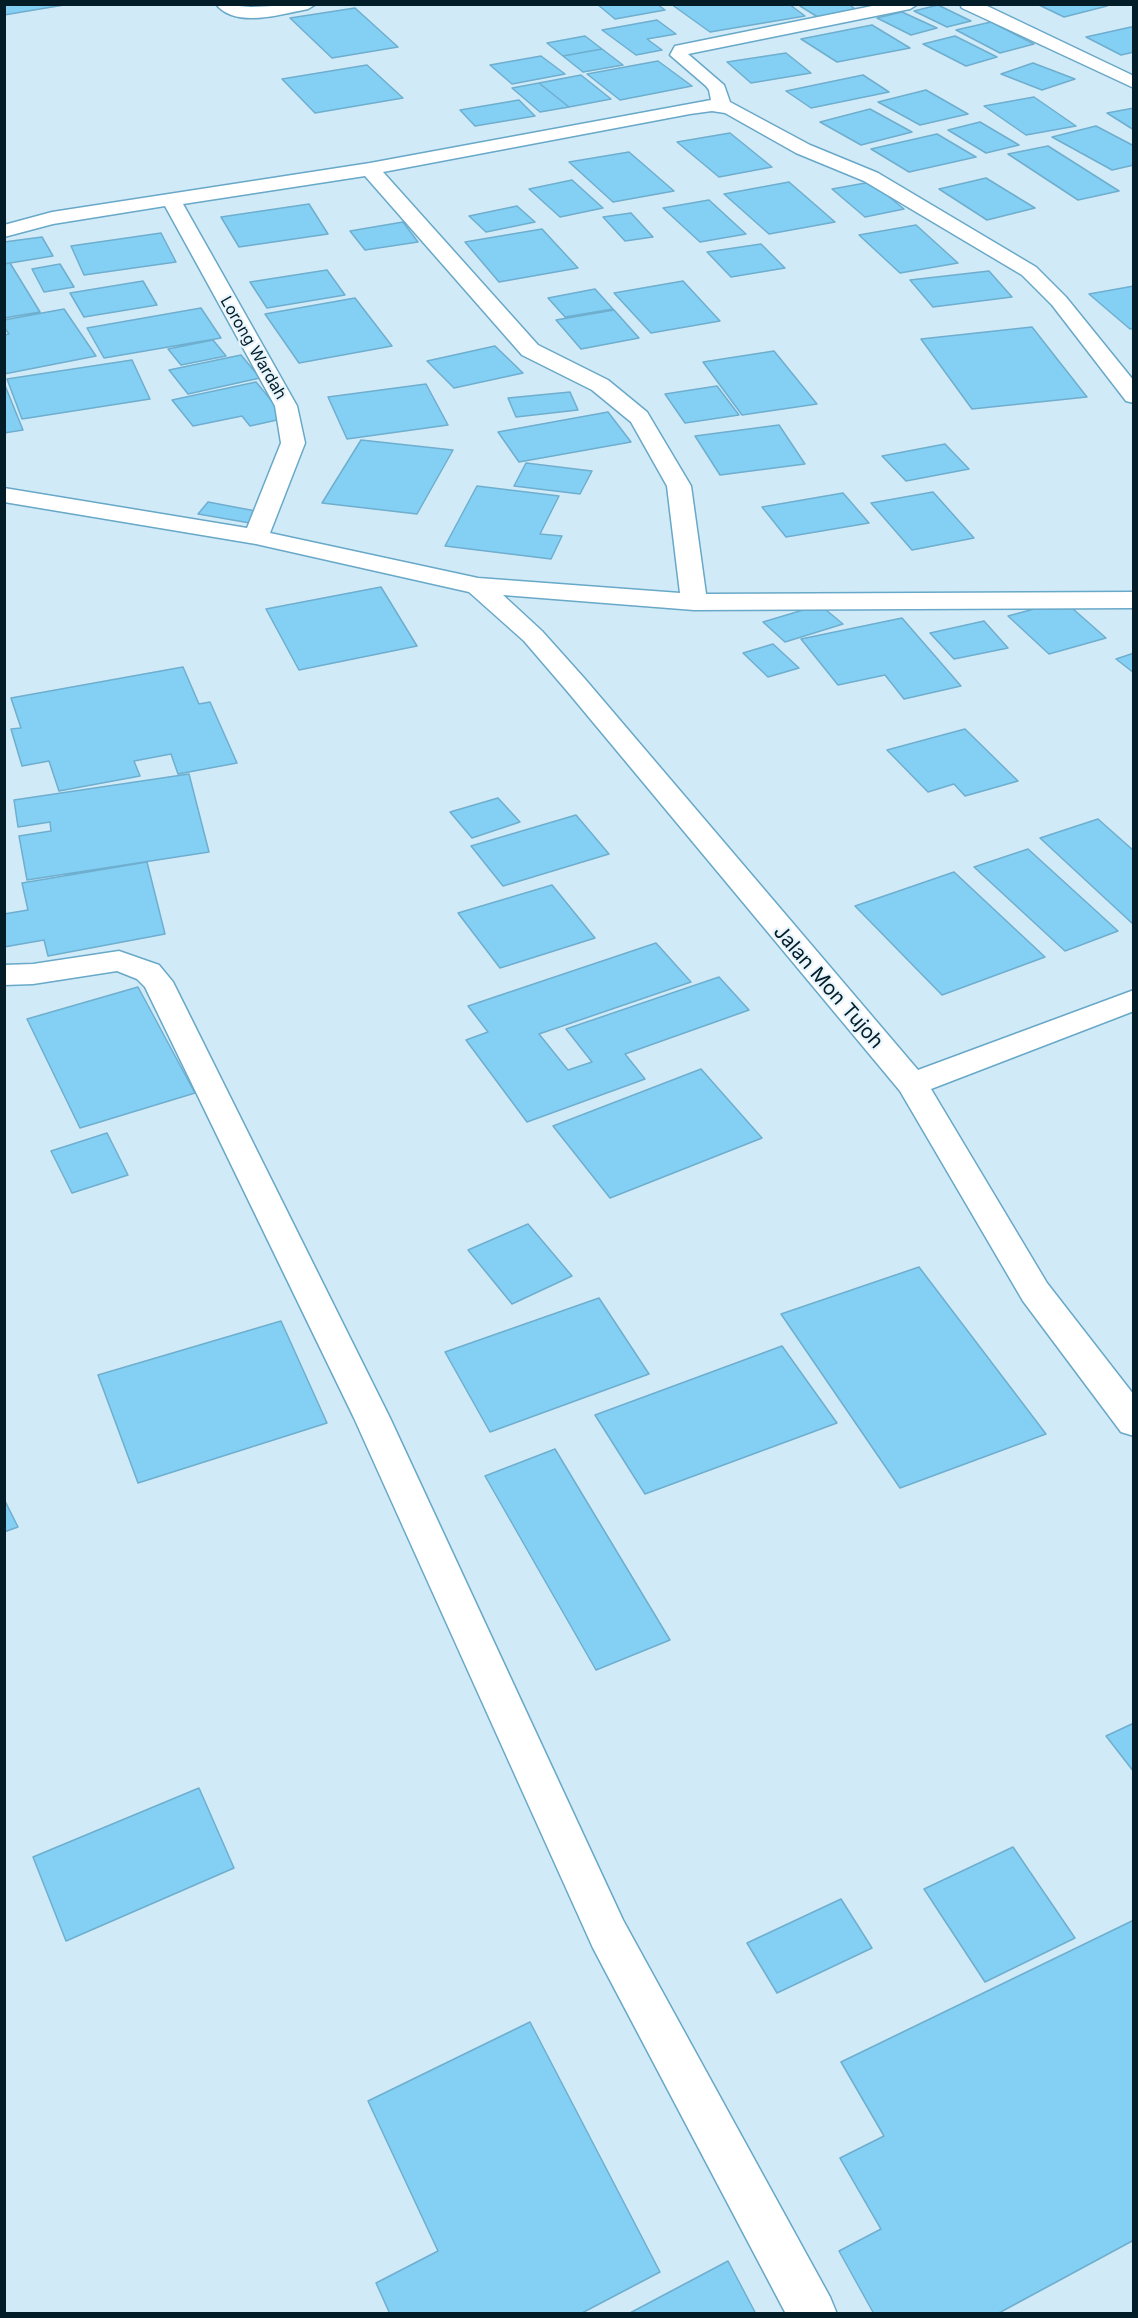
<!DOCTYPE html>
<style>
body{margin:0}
#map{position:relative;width:1138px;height:2318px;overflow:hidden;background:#d1eaf7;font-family:Inter,sans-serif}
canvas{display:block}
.frame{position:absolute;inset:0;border:6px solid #021c28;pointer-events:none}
</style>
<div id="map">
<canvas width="1138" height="2318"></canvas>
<div class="frame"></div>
</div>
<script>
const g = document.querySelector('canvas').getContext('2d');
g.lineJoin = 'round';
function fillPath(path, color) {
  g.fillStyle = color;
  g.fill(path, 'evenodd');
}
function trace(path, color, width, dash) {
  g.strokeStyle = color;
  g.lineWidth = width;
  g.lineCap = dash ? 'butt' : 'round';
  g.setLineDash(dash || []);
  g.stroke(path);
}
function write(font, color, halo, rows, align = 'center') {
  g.font = font + ' Inter,sans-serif';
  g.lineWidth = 4.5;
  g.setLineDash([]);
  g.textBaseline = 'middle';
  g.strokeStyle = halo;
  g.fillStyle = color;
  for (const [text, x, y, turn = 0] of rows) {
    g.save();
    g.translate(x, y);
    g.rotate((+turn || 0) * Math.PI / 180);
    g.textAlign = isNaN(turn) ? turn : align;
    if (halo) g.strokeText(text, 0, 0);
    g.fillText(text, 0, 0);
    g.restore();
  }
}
const building = new Path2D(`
 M4 4H70L4 15Z
 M597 4H657L665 10 615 19Z
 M671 4H789L805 16 710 32Z
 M808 4H848L860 12 821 19 800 6Z
 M1037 4H1104L1107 6 1064 17Z
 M938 5 971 21 947 27 914 11Z
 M355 8 398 47 332 58 290 18Z
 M902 12 937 28 911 35 877 18Z
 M657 20 676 34 647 39 662 50 636 55 602 30Z
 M991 22 1034 44 1000 53 956 30Z
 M872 25 910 48 837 62 801 39Z
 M1131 27 1134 28V52L1121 55 1086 37Z
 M585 36 602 49 563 56 547 43Z
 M955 36 997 57 966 66 923 44Z
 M602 49 623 65 583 72 563 56Z
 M786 53 811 73 751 83 727 62Z
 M541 56 565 74 512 84 490 65Z
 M658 61 692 86 620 100 587 74Z
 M1033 63 1075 79 1042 90 1001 74Z
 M367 65 403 98 315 113 282 79Z
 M581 75 611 99 569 107 539 83Z
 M863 75 889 92 811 108 786 91Z
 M539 83 569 107 540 112 512 88Z
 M926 90 968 114 920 125 878 102Z
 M1034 97 1076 126 1026 135 984 106Z
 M519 100 535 116 475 126 460 110Z
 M1134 108V130L1107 113Z
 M870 109 912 132 861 145 820 122Z
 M980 122 1019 145 986 153 948 130Z
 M1096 126 1134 146V165L1112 170 1052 137Z
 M730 133 772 167 719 177 677 142Z
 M937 134 976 157 909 172 871 149Z
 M1048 146 1119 191 1078 200 1008 154Z
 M629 152 674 191 613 202 569 162Z
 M986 178 1035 208 987 220 939 189Z
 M572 180 603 208 560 217 529 189Z
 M789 182 835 222 769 234 724 194Z
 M871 182 904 209 865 217 832 189Z
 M709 200 746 234 700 242 663 208Z
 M309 204 328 234 239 247 221 217Z
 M517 206 535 222 486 232 469 216Z
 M631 213 653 237 625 241 603 217Z
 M403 222 418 242 365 250 350 231Z
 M916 225 958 263 900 273 859 235Z
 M542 229 578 268 499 282 465 242Z
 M161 233 176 262 84 275 71 246Z
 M42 237 53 256 4 264V242Z
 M761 244 785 268 731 277 707 252Z
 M10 263 40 312 4 318V264Z
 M60 264 74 287 44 292 32 269Z
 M327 270 345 295 267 308 250 282Z
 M989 271 1012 297 933 307 910 280Z
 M143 281 157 305 84 317 70 293Z
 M683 281 720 321 651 333 614 293Z
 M1134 286V328L1130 329 1089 294Z
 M595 289 613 309 565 317 548 298Z
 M355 298 392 346 299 363 265 314Z
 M201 308 221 338 104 358 87 328Z
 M64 309 96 356 4 374V335L9 334 4 327V320Z
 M614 310 639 338 581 349 556 320Z
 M1032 327 1087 397 972 409 921 339Z
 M213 340 226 356 181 365 168 349Z
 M495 346 523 373 454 388 427 361Z
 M774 351 817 404 742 415 703 362Z
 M241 355 260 378 188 394 169 370Z
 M132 360 150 399 22 419 7 379Z
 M256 382 286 418 250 426 242 416 193 426 172 400Z
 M4 383 23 430 4 433Z
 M426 384 448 425 347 439 328 397Z
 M717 386 739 415 685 423 665 394Z
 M570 392 578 410 516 417 508 398Z
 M608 412 631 442 519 462 498 432Z
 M779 425 805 464 720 475 695 436Z
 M361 440 453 450 417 514 322 503Z
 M945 444 969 469 906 481 882 456Z
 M526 463 592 471 580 494 514 486Z
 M477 486 559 496 540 534 562 536 551 559 445 546Z
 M933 492 974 538 912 550 871 503Z
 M843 493 869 523 786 537 762 507Z
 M208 502 261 512 250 523 198 514Z
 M381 587 417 646 299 670 266 609Z
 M1064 601 1106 638 1049 654 1008 616Z
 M820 605 843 624 785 642 763 622Z
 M902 618 961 686 904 699 885 675 838 685 801 639Z
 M984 621 1008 648 954 659 930 633Z
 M773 644 799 668 768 677 743 653Z
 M1134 653V673L1116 659Z
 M183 667 199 704 210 702 237 763 178 774 171 754 134 761 140 776 59 791 49 761 22 766 11 729 21 728 11 698Z
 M965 729 1018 781 965 796 954 784 928 792 887 750Z
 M189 774 209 852 27 880 19 836 51 831 50 822 18 827 14 800Z
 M498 798 520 822 472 838 450 812Z
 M576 815 609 854 503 886 471 846Z
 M1098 819 1134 851V925L1040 838Z
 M1028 849 1118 931 1065 951 974 867Z
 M147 862 165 934 48 956 44 940 4 947V914L28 910 22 883Z
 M954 872 1045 957 942 995 855 906Z
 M552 885 595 938 500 968 458 913Z
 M656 943 691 982 539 1034 568 1070 592 1062 566 1029 719 977 749 1010 625 1054 645 1079 527 1122 466 1040 488 1032 468 1006Z
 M138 987 195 1093 80 1128 27 1019Z
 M701 1069 762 1138 610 1198 553 1126Z
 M107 1133 128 1175 72 1193 51 1151Z
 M528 1224 572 1276 512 1304 468 1250Z
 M919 1267 1046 1434 900 1488 781 1314Z
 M599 1298 649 1374 490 1432 445 1352Z
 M281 1321 327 1423 138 1483 98 1375Z
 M782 1346 837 1423 645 1494 595 1415Z
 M555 1449 670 1640 596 1670 485 1476Z
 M4 1499 18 1527 4 1532Z
 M1134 1723V1772L1106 1736Z
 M199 1788 234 1868 66 1941 33 1857Z
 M1013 1847 1075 1938 985 1982 924 1889Z
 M841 1899 872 1948 777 1993 747 1943Z
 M1134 1920V2240L997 2314H874L839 2251 881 2229 840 2158 884 2136 841 2062Z
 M530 2022 660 2272 580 2314H390L376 2283 438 2251 368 2101Z
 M728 2261 756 2314H628Z`);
const street = new Path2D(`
 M216 4 251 7 316 4 308 9C282 14 235 29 216 4Z
 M882 4H918L910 9 688 54 724 85 730 102 810 145 878 173 1036 267 1066 297 1134 381V403L1126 401 1052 305 1022 275 864 181 796 153 725 113 712 111 690 114 383 172 538 345 608 380 647 412 691 486 706 594 1134 592V608L694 610 503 595 542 631 585 679 918 1070 1134 990V1011L931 1089 1047 1283 1134 1395V1436L1121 1432 1023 1301 900 1091 567 691 524 641 469 592 256 544 4 502V488L247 528 281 443 275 406 165 206 53 224 4 237V225L52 212 370 163 711 100 709 90 706 86 670 55 675 46ZM365 176 522 355 592 390 631 422 667 486 680 593 478 578 270 533 305 443 297 406 183 204Z
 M960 4H983L1134 76V88L962 8Z
 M119 951 159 965 173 982 390 1418 623 1920 830 2297 837 2314H786L593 1948 354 1418 145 987 137 979 117 971 33 984 4 985V965L33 964Z`);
const farStreetnames = [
 ["Lorong Wardah",253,348,60]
];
const streetNames = [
 ["Jalan Mon Tujoh",828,987,49]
];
fillPath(building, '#84d0f5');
trace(building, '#6eaece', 1.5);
trace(street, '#68a8c8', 3);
fillPath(street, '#fff');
write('16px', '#021c28', '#e8f5fc', farStreetnames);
write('20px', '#021c28', '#e8f5fc', streetNames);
</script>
